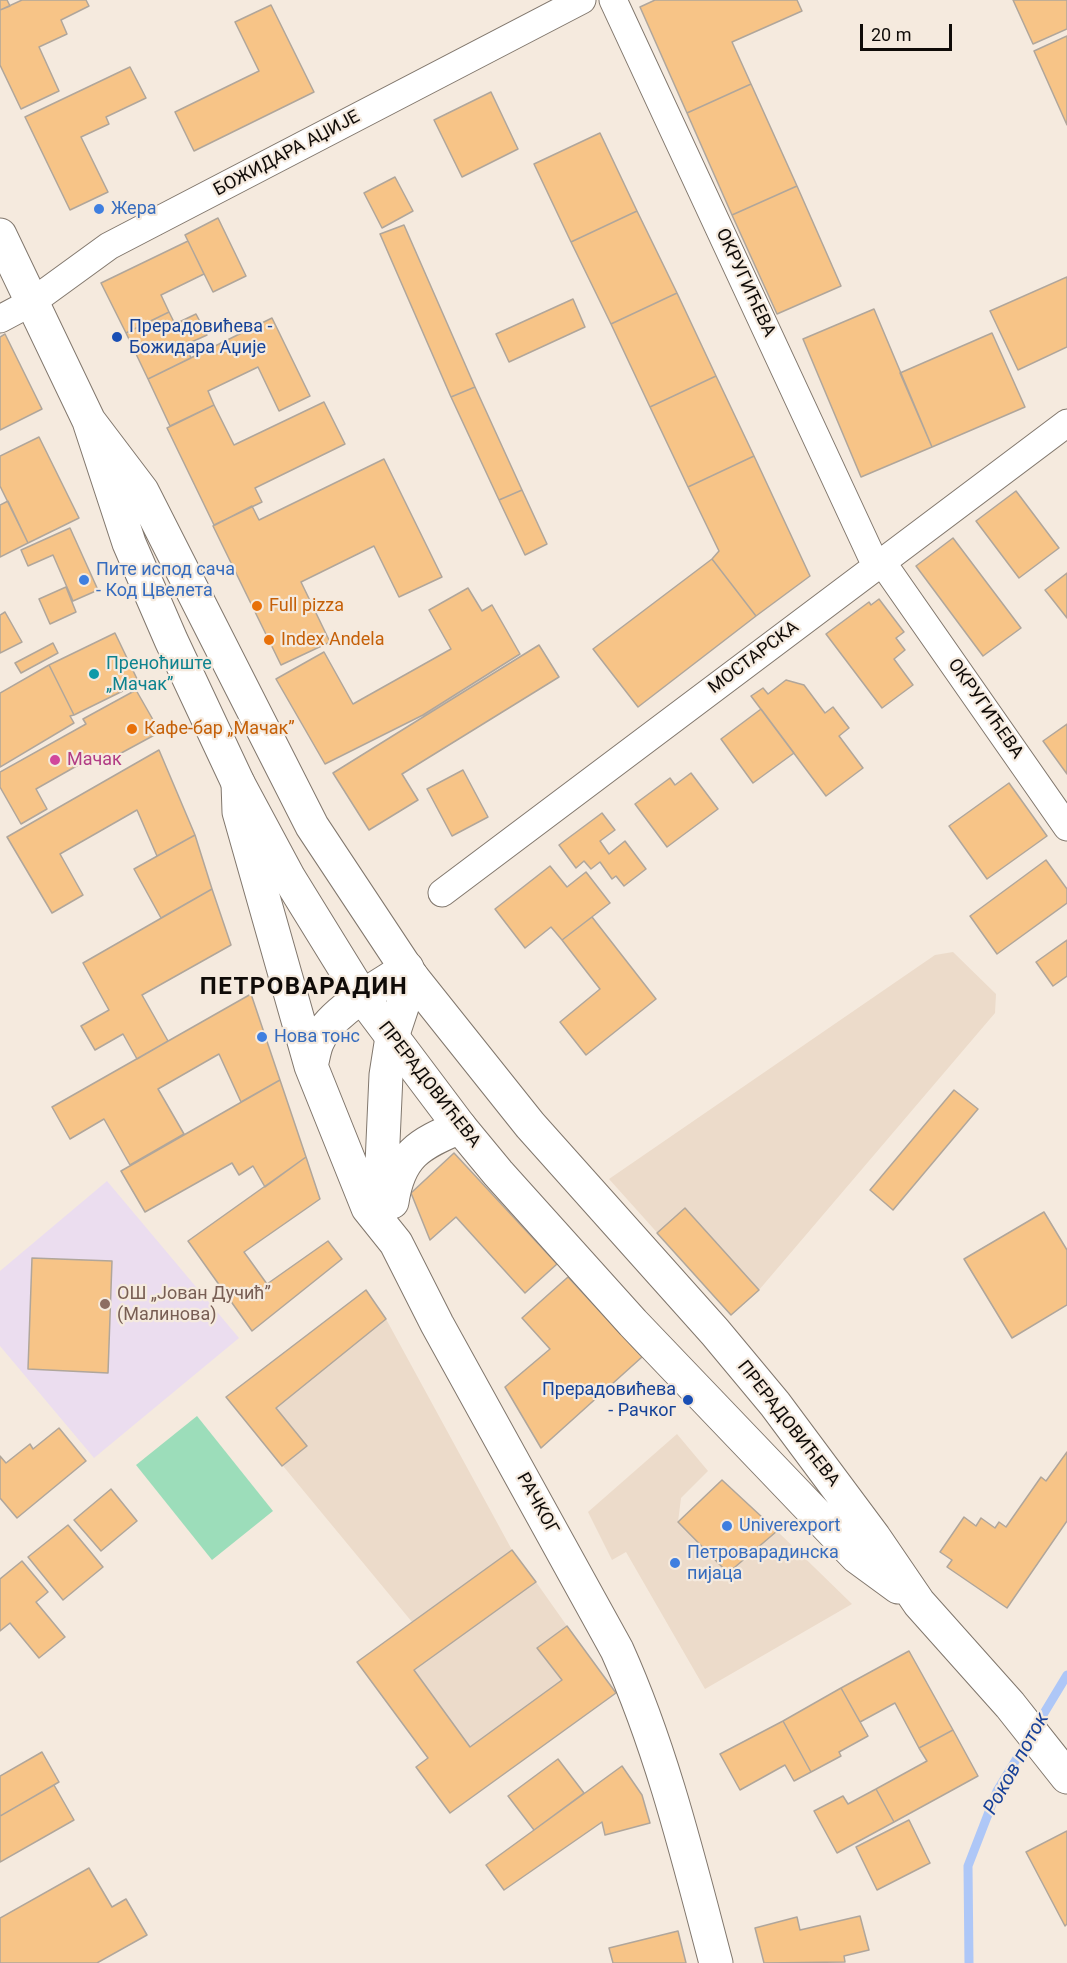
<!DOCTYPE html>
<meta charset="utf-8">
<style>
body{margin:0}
#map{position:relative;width:1067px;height:1963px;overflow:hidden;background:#f5eade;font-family:Roboto,sans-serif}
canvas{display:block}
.scale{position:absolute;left:860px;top:24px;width:92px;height:27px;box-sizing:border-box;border:3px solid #0f0b08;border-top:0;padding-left:8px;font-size:18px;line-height:21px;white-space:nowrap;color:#0f0b08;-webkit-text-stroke:4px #f5eade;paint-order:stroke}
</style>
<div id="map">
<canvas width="1067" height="1963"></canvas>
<div class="scale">20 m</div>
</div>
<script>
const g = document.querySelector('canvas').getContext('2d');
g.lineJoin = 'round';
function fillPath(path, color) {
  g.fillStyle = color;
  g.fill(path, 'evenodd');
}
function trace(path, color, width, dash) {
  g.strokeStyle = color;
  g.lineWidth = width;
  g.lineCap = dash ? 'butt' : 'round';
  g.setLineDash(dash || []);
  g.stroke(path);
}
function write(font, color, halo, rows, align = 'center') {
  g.font = font + ' Roboto,sans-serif';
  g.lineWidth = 4.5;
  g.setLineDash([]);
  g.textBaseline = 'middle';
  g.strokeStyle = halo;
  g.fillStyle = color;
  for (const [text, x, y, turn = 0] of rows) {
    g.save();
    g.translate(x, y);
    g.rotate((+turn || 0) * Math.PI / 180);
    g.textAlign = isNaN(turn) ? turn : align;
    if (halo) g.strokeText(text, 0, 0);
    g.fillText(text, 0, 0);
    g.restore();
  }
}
const commercial = new Path2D(`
 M953 952 996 994 995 1013 759 1290 731 1315 609 1179 935 955Z
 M366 1290 386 1319 512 1550 412 1622 226 1397Z
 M677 1434 708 1471 681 1498 678 1522 728 1573 777 1531 852 1604 705 1689 626 1552 612 1560 588 1512Z
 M536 1582 567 1626 538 1647 562 1680 470 1747 414 1670Z`);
const education = new Path2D(`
 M107 1181 239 1338 94 1458 0 1346V1271Z`);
const green = new Path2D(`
 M197 1416 273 1511 212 1560 136 1465Z`);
const stream = new Path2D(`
 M1035 1728 1067 1675
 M969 1963 968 1866 997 1791 1028 1740`);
const building = new Path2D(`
 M0 0H7L10 6 0 10Z
 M22 0H86L89 6 61 20 67 34 39 47 59 91 21 109 0 65V10Z
 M655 0H797L802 11 732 42 751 84 687 113 640 7Z
 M1013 0H1067V29L1033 44Z
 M271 5 314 92 194 151 175 112 259 71 235 22Z
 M1067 36V125L1034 51Z
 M130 67 146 98 106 117 109 124 81 137 108 192 70 210 25 117Z
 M751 84 797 186 732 215 687 113Z
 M491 92 518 149 462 177 434 120Z
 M600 133 637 211 571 242 534 164Z
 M395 177 413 211 382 228 364 193Z
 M797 186 841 286 777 314 732 215Z
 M637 211 677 293 611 324 571 242Z
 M218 218 246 276 213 292 185 235Z
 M404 225 475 387 451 397 380 234Z
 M188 241 204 274 161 295 169 312 126 333 101 283Z
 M1067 277V347L1018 370 990 311Z
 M677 293 716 376 650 407 611 324Z
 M573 299 585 327 509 362 496 334Z
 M874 309 932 447 861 477 803 339Z
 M169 312 175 324 196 314 207 335 185 345 191 358 148 379 126 333Z
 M272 318 310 396 279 411 258 367 208 391 214 405 170 426 148 379Z
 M992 333 1025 407 932 447 900 373Z
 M5 334 42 409 0 430V337Z
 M716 376 754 456 688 487 650 407Z
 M475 387 522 490 499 500 451 397Z
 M324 402 345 444 255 488 262 502 214 525 167 428 214 405 234 445Z
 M39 437 79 518 28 543 0 486V456Z
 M754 456 810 576 756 616 712 559 719 551 688 487Z
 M384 459 442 577 399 597 374 546 301 582 330 642 281 665 213 526 252 506 259 520Z
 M522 490 547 544 525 555 499 500Z
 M1016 491 1059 548 1019 578 976 521Z
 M8 501 28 543 0 557V505Z
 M70 528 98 590 73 601 53 555 28 566 21 550Z
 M953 538 1021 628 983 656 916 566Z
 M712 559 756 616 638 707 593 649Z
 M1067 573V618L1045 590Z
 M66 587 76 612 50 624 39 599Z
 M468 588 482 611 492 605 520 654 423 715 325 764 276 679 324 652 353 704 451 649 429 610Z
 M879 599 904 632 896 638 905 650 894 659 913 685 882 708 826 634 869 602 871 605Z
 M5 612 22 642 0 653V615Z
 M115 633 139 683 74 715 49 665Z
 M53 643 58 653 21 673 15 663Z
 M539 645 559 677 402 774 418 800 369 830 333 773Z
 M49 665 74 715 70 716 74 723 0 767V693Z
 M786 680 804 685 825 713 833 707 849 728 839 736 863 768 826 796 751 696 763 688 768 694Z
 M136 690 160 732 101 764 96 755 36 789 47 809 21 824 0 787V772L86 724 83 719Z
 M761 709 794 753 753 783 721 739Z
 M1067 724V774L1043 741Z
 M159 750 195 835 157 856 137 810 60 854 83 895 52 913 7 837Z
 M463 770 488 817 452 836 427 789Z
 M691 773 718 809 667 847 635 804 670 778 675 785Z
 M1009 783 1047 836 987 879 949 826Z
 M602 813 615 830 600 841 609 854 625 841 646 869 624 886 616 876 612 879 600 862 591 869 584 861 576 868 559 845Z
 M195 835 212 889 161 918 134 869Z
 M1046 860 1067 889V903L997 954 970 916Z
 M550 866 567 887 586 872 610 903 562 940 551 927 525 948 495 909Z
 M212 889 231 945 142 995 168 1041 137 1059 123 1034 95 1050 81 1026 109 1010 83 963Z
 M592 917 656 999 586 1055 560 1022 600 989 562 940Z
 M1067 940V976L1053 986 1036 962Z
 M251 994 280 1080 241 1102 219 1054 158 1089 184 1134 130 1165 104 1119 70 1139 52 1107Z
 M280 1080 306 1157 265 1187 253 1166 239 1175 232 1163 145 1212 121 1171Z
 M954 1090 978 1109 893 1210 870 1190Z
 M454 1153 557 1264 525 1293 456 1217 430 1240 411 1193Z
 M306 1157 320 1199 244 1252 267 1284 328 1241 342 1259 252 1331 188 1241Z
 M685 1208 759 1290 731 1315 657 1233Z
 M1044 1212 1067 1250V1305L1012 1338 964 1259Z
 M32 1258 112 1261 108 1373 28 1369Z
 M568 1277 642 1357 541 1448 505 1387 550 1349 522 1318Z
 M366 1290 386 1319 276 1408 307 1446 282 1466 226 1397Z
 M59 1428 86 1461 17 1518 0 1498V1456L6 1463 30 1444 33 1449Z
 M1067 1452V1521L1007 1608 947 1567 952 1560 940 1552 964 1517 976 1526 981 1518 995 1528 999 1522 1006 1527 1041 1477 1046 1481Z
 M722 1480 777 1531 728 1573 678 1522Z
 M111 1489 137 1521 101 1551 74 1520Z
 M68 1525 103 1567 63 1600 28 1557Z
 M512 1550 536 1582 414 1670 470 1747 562 1680 537 1648 567 1626 616 1693 450 1813 416 1767 428 1758 357 1662Z
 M22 1561 48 1592 36 1602 65 1637 39 1658 10 1623 0 1631V1579Z
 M909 1651 953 1730 919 1748 895 1703 860 1722 841 1688Z
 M841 1688 868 1736 839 1752 841 1756 811 1772 783 1721Z
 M783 1721 811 1772 794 1781 785 1765 740 1790 720 1754Z
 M953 1730 978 1776 894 1822 876 1789 927 1761 919 1748Z
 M42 1752 59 1782 0 1816V1776Z
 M558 1759 584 1793 534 1830 508 1796Z
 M622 1766 642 1795 650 1823 605 1835 602 1822 504 1890 486 1865Z
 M54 1785 74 1820 0 1862V1816Z
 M876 1789 894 1822 837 1853 814 1811 843 1796 848 1804Z
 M909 1820 930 1863 877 1890 856 1847Z
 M1067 1831V1924L1065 1926 1026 1852Z
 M89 1868 112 1907 126 1899 147 1935 97 1963H0V1918Z
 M860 1916 869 1950 844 1956 845 1962 764 1963 755 1928 797 1917 800 1930Z
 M678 1931 686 1963H613L609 1948Z`);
const minor = new Path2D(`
 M613 0 876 566
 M0 319 32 302 109 246 582 0
 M882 562 1067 827
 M442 893 1067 423`);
const secondary = new Path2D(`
 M0 235 89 421 129 543 171 640 238 783 289 878 363 998 460 1127 498 1173 633 1323 857 1557 898 1587
 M89 421 142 491 312 826 412 977 530 1125 715 1332 775 1404 874 1537 919 1603 1010 1705 1067 1777`);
const primary = new Path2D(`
 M238 783 239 812 311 1066 368 1208 396 1243 437 1324 617 1650C662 1750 688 1857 716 1963
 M311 1066C313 1059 314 1050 317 1043 329 1012 379 987 407 968
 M392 1201 382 1164 386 1075 392 1037 412 977
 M392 1202C399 1155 419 1144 460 1127`);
const markers = [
 [99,209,6,"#3f7fe0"],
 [117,337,6,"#1a4fb4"],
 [84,580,6,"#3f7fe0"],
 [257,606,6,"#e8710a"],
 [269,640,6,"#e8710a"],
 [94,674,6,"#0f9aa8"],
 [132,729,6,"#e8710a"],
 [55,760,6,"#d1479c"],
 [262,1037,6,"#3f7fe0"],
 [105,1304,6,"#8d6e63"],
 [688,1400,6,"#1a4fb4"],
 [727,1526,6,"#3f7fe0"],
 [675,1563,6,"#3f7fe0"]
];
const streetNames = [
 ["БОЖИДАРА АЏИЈЕ",287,154,-28],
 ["ОКРУГИЋЕВА",745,283,65],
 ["МОСТАРСКА",754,658,-37],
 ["ОКРУГИЋЕВА",985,709,55],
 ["ПРЕРАДОВИЋЕВА",429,1085,52],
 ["ПРЕРАДОВИЋЕВА",788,1424,52],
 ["РАЧКОГ",537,1504,61]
];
const shopNames = [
 ["Жера",111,209],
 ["Пите испод сача",96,570],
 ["- Код Цвелета",96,591],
 ["Нова тонс",274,1037],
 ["Univerexport",739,1526],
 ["Петроварадинска",687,1553],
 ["пијаца",687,1574]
];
const transitNames = [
 ["Прерадовићева -",129,327],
 ["Божидара Аџије",129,348],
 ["Прерадовићева",676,1390,"right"],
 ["- Рачког",676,1411,"right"]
];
const foodNames = [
 ["Full pizza",269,606],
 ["Index Andela",281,640],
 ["Кафе-бар „Мачак”",144,729]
];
const cultureNames = [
 ["Преноћиште",106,664],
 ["„Мачак”",106,685]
];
const hotelNames = [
 ["Мачак",67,760]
];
const educationNames = [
 ["ОШ „Јован Дучић”",117,1294],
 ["(Малинова)",117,1315]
];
const waterNames = [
 ["Роков поток",1017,1764,-61]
];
const districtNames = [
 ["ПЕТРОВАРАДИН",304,988]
];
fillPath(commercial, '#ecdbca');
fillPath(education, '#ebddef');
fillPath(green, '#9cddba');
trace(stream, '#aec7f7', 9);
fillPath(building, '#f7c487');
trace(building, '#b0a69b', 1.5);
trace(minor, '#81776d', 29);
trace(secondary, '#81776d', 35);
trace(primary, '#81776d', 35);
trace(minor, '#fff', 27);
trace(secondary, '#fff', 33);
trace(primary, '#fff', 33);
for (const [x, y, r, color] of markers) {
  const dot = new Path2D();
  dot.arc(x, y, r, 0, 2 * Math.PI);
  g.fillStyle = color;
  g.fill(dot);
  trace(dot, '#f5eade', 2);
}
write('18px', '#0f0b08', '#f5eade', streetNames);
write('18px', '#366cbe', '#f5eade', shopNames, 'left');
write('18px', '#164399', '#f5eade', transitNames, 'left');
write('18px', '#c56008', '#f5eade', foodNames, 'left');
write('18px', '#0d838f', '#f5eade', cultureNames, 'left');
write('18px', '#b23c85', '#f5eade', hotelNames, 'left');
write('18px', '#785e54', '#f5eade', educationNames, 'left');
write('italic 20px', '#174098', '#f5eade', waterNames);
g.letterSpacing = '1.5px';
write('bold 24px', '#0f0b08', '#f5eade', districtNames);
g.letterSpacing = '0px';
</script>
